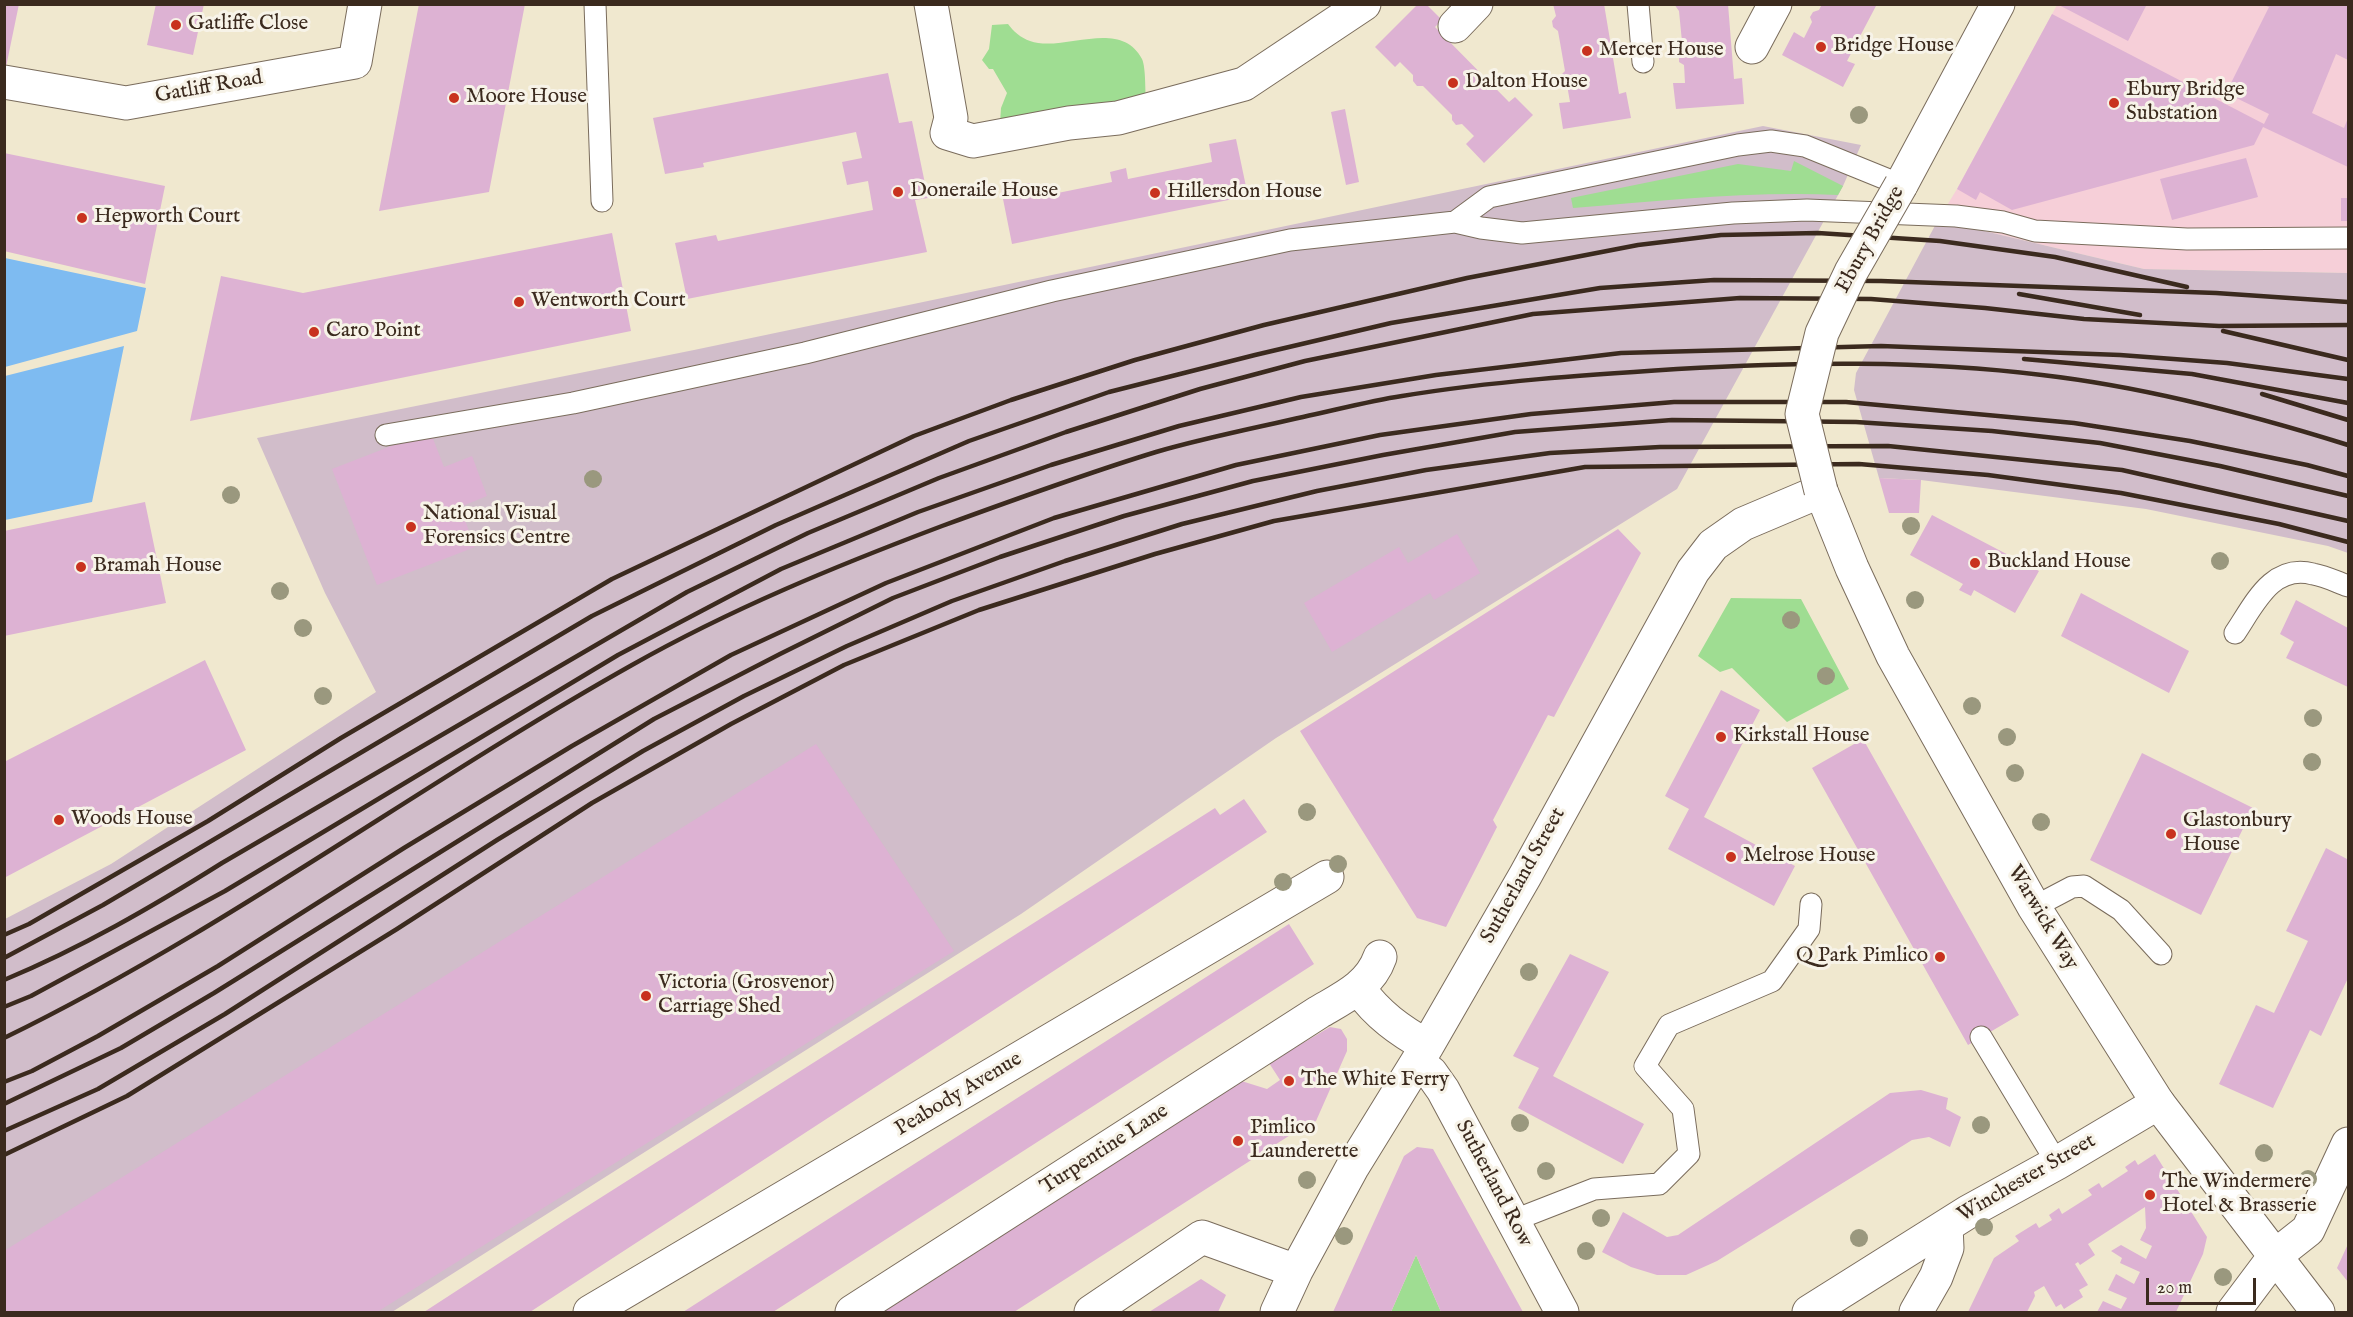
<!DOCTYPE html>
<style>
body{margin:0}
#map{position:relative;width:2353px;height:1317px;overflow:hidden;background:#f0e8cf;font-family:"IM FELL English",serif}
canvas{display:block}
.frame{position:absolute;inset:0;border:6px solid #3b2a1e;pointer-events:none}
.scale{position:absolute;left:2146px;top:1278px;width:110px;height:27px;box-sizing:border-box;border:3px solid #3b2a1e;border-top:0;padding-left:8px;font-size:18px;line-height:21px;white-space:nowrap;color:#3b2a1e;-webkit-text-stroke:4px #f7f3e8;paint-order:stroke}
</style>
<div id="map">
<canvas width="2353" height="1317"></canvas>
<div class="frame"></div>
<div class="scale">20 m</div>
</div>
<script>
const g = document.querySelector('canvas').getContext('2d');
g.lineJoin = 'round';
function fillPath(path, color) {
  g.fillStyle = color;
  g.fill(path, 'evenodd');
}
function trace(path, color, width, dash) {
  g.strokeStyle = color;
  g.lineWidth = width;
  g.lineCap = dash ? 'butt' : 'round';
  g.setLineDash(dash || []);
  g.stroke(path);
}
function write(font, color, halo, rows, align = 'center') {
  g.font = font + ' "IM FELL English",serif';
  g.lineWidth = 6;
  g.setLineDash([]);
  g.textBaseline = 'middle';
  g.strokeStyle = halo;
  g.fillStyle = color;
  for (const [text, x, y, turn = 0] of rows) {
    g.save();
    g.translate(x, y);
    g.rotate((+turn || 0) * Math.PI / 180);
    g.textAlign = isNaN(turn) ? turn : align;
    if (halo) g.strokeText(text, 0, 0);
    g.fillText(text, 0, 0);
    g.restore();
  }
}
const built = new Path2D(`
 M2057 5H2348V273L2144 269 1938 220 1957 189Z`);
const industrial = new Path2D(`
 M1763 126 1861 145 1843 186 1677 489 1276 738 1021 914 392 1312H5V919L111 864 376 692 325 593 257 438 694 350Z
 M1938 220 2144 269 2348 273V553L2328 546 2146 509 1921 480 1879 478 1854 390 1856 373Z`);
const green = new Path2D(`
 M1008 24C1013 31 1021 38 1030 41 1063 53 1120 17 1142 59 1146 68 1145 91 1146 101L1000 123 1001 108 1007 93 993 69H989L982 60 989 49 992 25Z
 M1794 161 1843 186 1838 195C1750 191 1661 201 1573 208L1571 198 1738 164 1791 171Z
 M1731 598 1801 599 1849 689 1787 722 1732 668 1720 672 1698 656Z
 M1416 1255 1441 1312H1391Z`);
const water = new Path2D(`
 M5 258 146 288 137 331 5 367Z
 M124 346 92 502 5 520V376Z`);
const building = new Path2D(`
 M4 4H19L6 67H4Z
 M156 4H204L193 55 147 45Z
 M419 4H525L489 192 379 211Z
 M1418 4H1426L1442 20 1435 27 1509 102 1515 97 1533 115 1484 163 1466 144 1474 136 1462 124 1456 125 1452 120V115L1423 86H1417L1413 81V75L1400 62 1395 67 1375 47Z
 M1553 4H1604L1619 94 1626 92 1631 118 1563 129 1559 103 1570 102 1567 85 1562 81 1561 75 1565 71 1558 31 1553 27 1552 21 1556 16Z
 M1674 4H1728L1734 79 1742 78 1744 104 1676 109 1673 83H1685L1684 65 1679 62V55L1683 52 1679 11Z
 M1822 4H1877L1847 61 1855 64 1843 87 1782 55 1794 32 1804 38 1812 22 1810 17 1813 12 1819 10Z
 M2057 4H2147L2128 41Z
 M2264 5H2348V60L2336 54 2312 113 2344 128 2348 118V167L2263 127 2254 145 2012 210 1980 192 1976 200 1957 189 2052 14 2264 124 2269 114 2226 93 2269 7Z
 M888 73 899 123 912 121 928 198 915 200 927 252 687 299 675 243 716 235 718 241 873 210 868 181 847 185 842 162 862 158 856 132 703 163 704 167 665 174 653 118Z
 M1345 109 1359 182 1346 185 1331 112Z
 M1236 139 1248 196 1012 244 1001 189 1030 183 1033 198 1112 182 1110 172 1126 168 1128 179 1212 162 1209 144Z
 M4 153 165 186 145 284 4 251Z
 M2246 158 2258 197 2172 220 2160 179Z
 M2341 198H2348V221H2341Z
 M612 233 631 331 190 421 221 276 303 293Z
 M430 431 444 467 472 456 487 496 460 507 475 547 377 585 332 469Z
 M1879 478 1921 480 1919 513H1889Z
 M145 502 166 603 4 636V531Z
 M1932 515 2039 571 2015 613 1974 590 1971 596 1959 590 1963 584 1910 555Z
 M1618 529 1641 553 1554 717 1548 715 1493 820 1497 827 1446 927 1417 918 1300 731Z
 M1457 534 1480 573 1434 600 1430 593 1332 652 1304 603 1399 547 1408 563Z
 M2081 593 2189 651 2169 693 2061 636Z
 M2296 600 2348 628V687L2286 658 2294 642 2280 634Z
 M205 660 246 750 4 878V762Z
 M1721 690 1760 710 1704 817 1795 866 1774 906 1668 849 1689 809 1665 796Z
 M1863 739 2019 1015 1968 1045 1812 768Z
 M816 744 954 951 377 1312H4V1251Z
 M2142 753 2253 808 2201 915 2090 860Z
 M1244 799 1267 832 530 1312H424L567 1219 1215 808 1220 815Z
 M2326 848 2347 859 2348 855V978L2321 1036 2310 1030 2273 1108 2219 1084 2256 1005 2274 1013 2308 941 2286 931Z
 M1289 924 1314 964 773 1312H683Z
 M1570 954 1609 972 1553 1076 1644 1124 1623 1164 1518 1108 1539 1068 1513 1056Z
 M1330 1027 1341 1029 1347 1039V1051L1316 1121 1295 1132 1014 1312H872L1235 1079 1267 1089 1280 1080 1269 1063Z
 M1921 1090 1948 1098 1946 1109 1961 1117 1950 1147 1929 1137 1912 1140 1717 1261 1686 1275H1657L1631 1267 1602 1252 1623 1212 1667 1237 1678 1235 1890 1093Z
 M1417 1147 1433 1149 1523 1312H1441L1416 1255 1391 1312H1333L1404 1156Z
 M2155 1154 2207 1237 2203 1254 2176 1312H2097L2103 1301 2121 1309 2127 1298 2108 1290 2116 1274 2134 1284 2140 1272 2120 1263 2122 1258 2111 1251 2121 1245 2146 1259 2152 1246 2140 1240 2146 1228 2145 1207 2088 1244 2095 1255 2080 1265 2078 1262 2075 1264 2088 1285 2079 1290 2083 1297 2064 1309 2061 1304 2056 1307 2044 1286 2034 1292 2035 1296 2027 1312H1968L1994 1258 2019 1241 2015 1236 2036 1223 2039 1228 2052 1220 2049 1215 2059 1208 2062 1214 2092 1195 2088 1190 2099 1183 2102 1188 2128 1171 2125 1167 2135 1160 2138 1165Z
 M2348 1244V1282L2337 1268Z
 M1201 1279 1226 1295 1218 1312H1149Z`);
const service = new Path2D(`
 M595 4 602 201
 M1638 4 1643 62
 M1455 222 1489 197 1738 145 1771 141 1805 146 1901 185
 M386 435 573 403 805 353 1052 291 1290 240 1455 222 1481 228 1522 233 1733 213 1807 210 1956 216 2003 222 2035 231 2187 239 2348 238
 M2235 633C2254 605 2272 563 2313 574 2325 576 2337 582 2348 586
 M2034 907 2072 887 2084 886 2121 910 2161 954
 M1981 1037 2057 1163
 M1512 1221 1594 1189 1659 1184 1689 1154 1683 1109 1645 1066 1669 1025 1772 981 1809 929 1811 904`);
const minor = new Path2D(`
 M931 4 951 118 947 133 973 141 1069 123 1118 118 1244 84 1364 4
 M1455 26 1476 4
 M1752 47 1775 4
 M4 82 126 103 355 62 365 4
 M1359 989C1378 1015 1399 1030 1427 1046
 M1417 1062 1431 1073 1443 1090 1562 1312
 M590 1312 1327 877
 M852 1312 1319 1012C1343 998 1370 986 1380 957
 M1091 1312 1202 1237 1296 1271
 M1277 1312 1296 1271 1353 1166 1427 1046 1525 876 1693 571 1713 545 1743 524 1821 491
 M1809 1312 1968 1212 2057 1163 2158 1103
 M1916 1312 1936 1277 1947 1248 1946 1226
 M2233 1312 2275 1256 2308 1230 2348 1144`);
const tertiary = new Path2D(`
 M1901 185 1998 4
 M1821 491 1852 568 1893 656 2034 907 2158 1103 2318 1312`);
const rail = new Path2D(`
 M2019 294 2140 315
 M2223 331 2348 360
 M2024 359 2192 374 2348 403
 M2262 394 2348 420
 M4 935 29 924 208 821 341 738 612 579 914 436 1011 400 1135 360 1264 325 1467 278 1638 245 1721 235 1818 233 1940 241 2055 257 2187 287
 M4 958 103 905 592 616 776 525 969 441 1109 392 1255 355 1391 323 1600 288 1714 280 1881 281 2216 293 2348 302
 M4 980C81 948 152 907 222 863L687 592 808 533 939 478 1066 432 1200 389 1305 361 1533 314 1740 298 1871 299 1985 308 2084 319 2219 326 2348 325
 M4 1007 31 996 225 891 618 655 781 569 918 512 1051 465 1179 426 1301 397 1436 375 1621 353 1881 346 2120 355 2227 363 2348 379
 M4 1038C224 931 420 784 632 665 731 609 836 566 942 526 1013 500 1084 474 1156 452 1204 438 1255 428 1303 417 1336 410 1369 401 1402 396 1493 381 1585 375 1677 369 1799 362 1921 360 2042 375 2146 387 2249 414 2348 445
 M4 1082 32 1071 98 1036 218 966 404 848 572 746 731 655 886 583 1054 518 1236 465 1380 435 1531 414 1674 402H1846L2074 423 2190 441 2307 465 2348 476
 M4 1104 121 1048 214 993 654 719 780 654 893 598 1000 557 1124 516 1253 481 1383 455 1515 432 1672 420 1856 422 1992 431 2100 443 2220 466 2348 496
 M4 1131 98 1089 225 1014 497 840 643 751 744 696 847 646 952 601 1065 561 1182 524 1317 491 1426 470 1550 453 1660 447 1888 446 2122 470 2348 521
 M4 1155 127 1096 397 929 592 803 731 724 844 665 979 610 1155 554 1274 521 1585 467 1859 464 1988 475 2121 493 2279 524 2348 542`);
const tertiaryBridge = new Path2D(`
 M1821 491 1802 414 1822 333 1851 272 1901 185`);
const trees = [
 [1859,115],
 [593,479],
 [231,495],
 [1911,526],
 [2220,561],
 [280,591],
 [1915,600],
 [1791,620],
 [303,628],
 [1826,676],
 [323,696],
 [1972,706],
 [2313,718],
 [2007,737],
 [2312,762],
 [2015,773],
 [1307,812],
 [2041,822],
 [1338,864],
 [1283,882],
 [1529,972],
 [1520,1123],
 [1981,1125],
 [2264,1153],
 [1546,1171],
 [2308,1179],
 [1307,1180],
 [1601,1218],
 [1984,1227],
 [1344,1236],
 [1859,1238],
 [1586,1251],
 [2223,1277]
];
const markers = [
 [176,25,6,"#c8321e"],
 [1821,47,6,"#c8321e"],
 [1587,51,6,"#c8321e"],
 [1453,83,6,"#c8321e"],
 [454,98,6,"#c8321e"],
 [2114,103,6,"#c8321e"],
 [898,192,6,"#c8321e"],
 [1155,193,6,"#c8321e"],
 [82,218,6,"#c8321e"],
 [519,302,6,"#c8321e"],
 [314,332,6,"#c8321e"],
 [411,527,6,"#c8321e"],
 [1975,563,6,"#c8321e"],
 [81,567,6,"#c8321e"],
 [1721,737,6,"#c8321e"],
 [59,820,6,"#c8321e"],
 [2171,834,6,"#c8321e"],
 [1731,857,6,"#c8321e"],
 [1940,957,6,"#c8321e"],
 [646,996,6,"#c8321e"],
 [1289,1081,6,"#c8321e"],
 [1238,1141,6,"#c8321e"],
 [2150,1195,6,"#c8321e"]
];
const poiNames = [
 ["Gatliffe Close",188,25],
 ["Bridge House",1833,47],
 ["Mercer House",1599,51],
 ["Dalton House",1465,83],
 ["Ebury Bridge",2126,91],
 ["Substation",2126,115],
 ["Moore House",466,98],
 ["Doneraile House",910,192],
 ["Hillersdon House",1167,193],
 ["Hepworth Court",94,218],
 ["Wentworth Court",531,302],
 ["Caro Point",326,332],
 ["National Visual",423,515],
 ["Forensics Centre",423,539],
 ["Buckland House",1987,563],
 ["Bramah House",93,567],
 ["Kirkstall House",1733,737],
 ["Woods House",71,820],
 ["Glastonbury",2183,822],
 ["House",2183,846],
 ["Melrose House",1743,857],
 ["Q Park Pimlico",1928,957,"right"],
 ["Victoria (Grosvenor)",658,984],
 ["Carriage Shed",658,1008],
 ["The White Ferry",1301,1081],
 ["Pimlico",1250,1129],
 ["Launderette",1250,1153],
 ["The Windermere",2162,1183],
 ["Hotel & Brasserie",2162,1207]
];
const streetNames = [
 ["Gatliff Road",209,88,-10],
 ["Ebury Bridge",1871,240,-61],
 ["Sutherland Street",1524,876,-61],
 ["Warwick Way",2042,918,59],
 ["Peabody Avenue",959,1095,-31],
 ["Turpentine Lane",1105,1150,-33],
 ["Winchester Street",2027,1179,-30],
 ["Sutherland Row",1493,1184,62]
];
fillPath(built, '#f6cfd8');
fillPath(industrial, '#d1bdca');
fillPath(green, '#9fdd92');
fillPath(water, '#7ebbf1');
fillPath(building, '#ddb2d3');
trace(service, '#7a6c5c', 23);
trace(minor, '#7a6c5c', 35);
trace(tertiary, '#7a6c5c', 35);
trace(service, '#fff', 21);
trace(minor, '#fff', 33);
trace(tertiary, '#fff', 33);
trace(rail, '#3b2a1e', 4.5);
trace(tertiaryBridge, '#7a6c5c', 35, []);
trace(tertiaryBridge, '#fff', 33);
g.fillStyle = '#9a987e';
for (const [x, y] of trees) {
  g.beginPath();
  g.arc(x, y, 9, 0, 2 * Math.PI);
  g.fill();
}
for (const [x, y, r, color] of markers) {
  const dot = new Path2D();
  dot.arc(x, y, r, 0, 2 * Math.PI);
  g.fillStyle = color;
  g.fill(dot);
  trace(dot, '#f7f3e8', 2);
}
write('21px', '#3b2a1e', '#f7f3e8', poiNames, 'left');
write('21px', '#3b2a1e', '#f7f3e8', streetNames);
</script>
